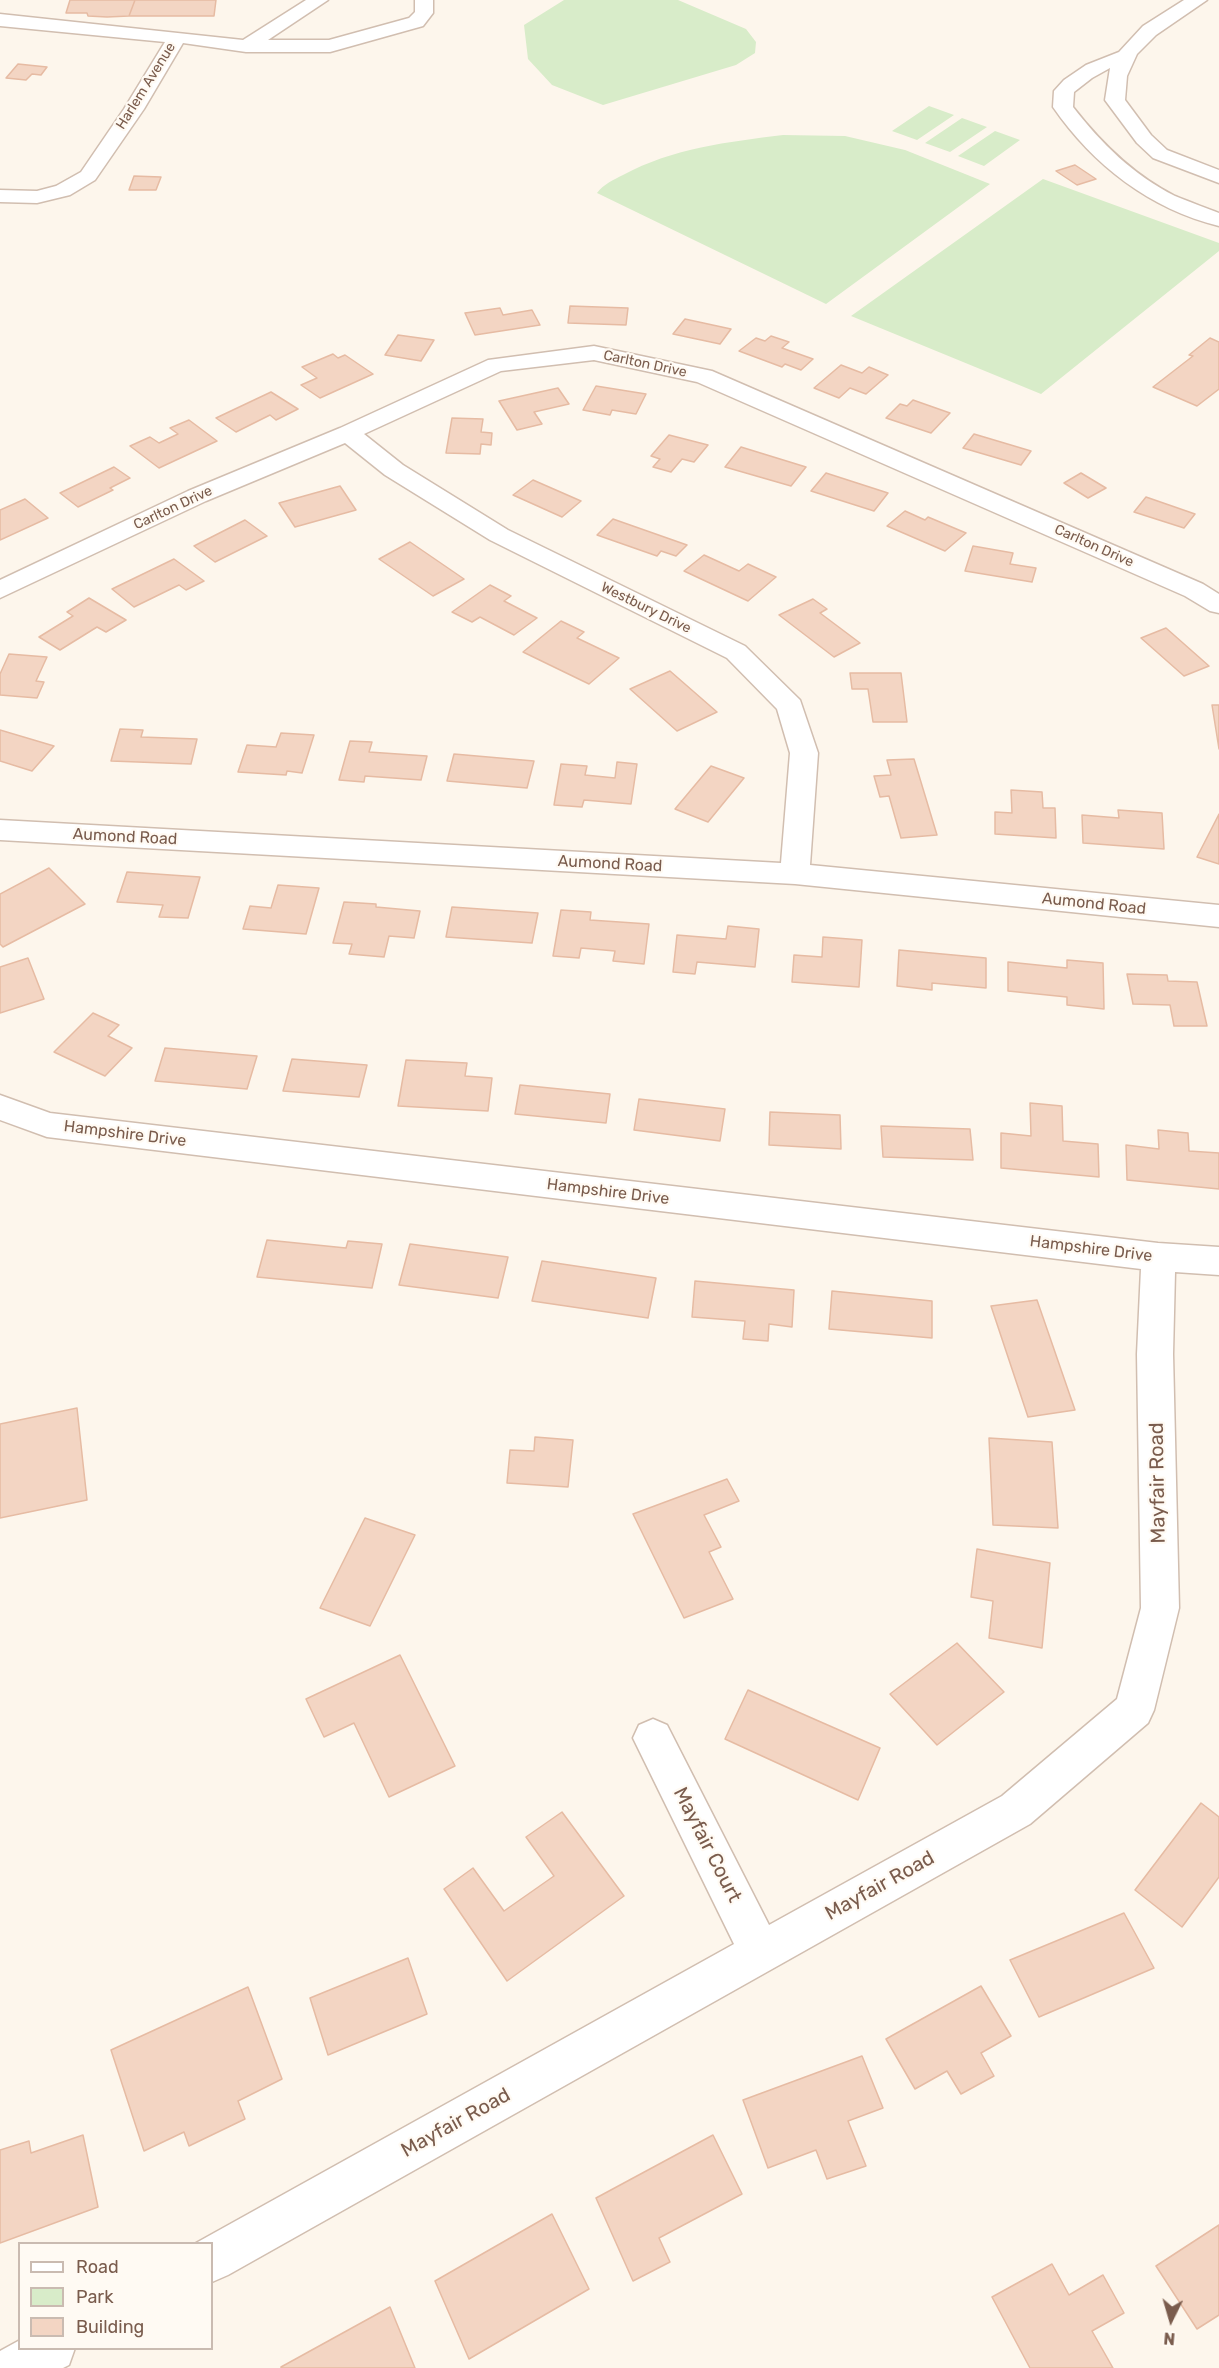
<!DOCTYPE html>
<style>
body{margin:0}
#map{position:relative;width:1219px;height:2368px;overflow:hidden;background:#fdf6ec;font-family:Rubik,sans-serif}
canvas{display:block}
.legend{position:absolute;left:18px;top:2242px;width:195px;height:108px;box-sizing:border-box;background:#fffaf3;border:2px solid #cabbb1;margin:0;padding:8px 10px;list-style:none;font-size:18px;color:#7a5c4d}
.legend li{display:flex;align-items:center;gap:12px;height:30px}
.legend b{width:30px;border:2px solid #cabbb1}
.north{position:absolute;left:1141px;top:2290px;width:60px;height:60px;-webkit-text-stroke:4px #fffaf3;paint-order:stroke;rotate:185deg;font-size:16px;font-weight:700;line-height:24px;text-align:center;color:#7a5c4d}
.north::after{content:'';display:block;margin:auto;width:21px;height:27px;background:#7a5c4d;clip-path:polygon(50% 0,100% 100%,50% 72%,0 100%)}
</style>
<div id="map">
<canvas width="1219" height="2368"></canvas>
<ul class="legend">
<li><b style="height:8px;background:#fff"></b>Road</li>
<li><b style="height:16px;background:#d8ecc9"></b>Park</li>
<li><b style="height:16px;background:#f3d5c3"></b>Building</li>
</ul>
<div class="north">N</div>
</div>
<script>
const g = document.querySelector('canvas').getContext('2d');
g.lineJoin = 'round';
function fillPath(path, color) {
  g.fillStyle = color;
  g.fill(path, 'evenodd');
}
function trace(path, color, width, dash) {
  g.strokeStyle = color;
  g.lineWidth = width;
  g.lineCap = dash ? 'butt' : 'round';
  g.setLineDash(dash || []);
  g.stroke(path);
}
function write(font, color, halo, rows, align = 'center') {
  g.font = font + ' Rubik,sans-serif';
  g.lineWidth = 4.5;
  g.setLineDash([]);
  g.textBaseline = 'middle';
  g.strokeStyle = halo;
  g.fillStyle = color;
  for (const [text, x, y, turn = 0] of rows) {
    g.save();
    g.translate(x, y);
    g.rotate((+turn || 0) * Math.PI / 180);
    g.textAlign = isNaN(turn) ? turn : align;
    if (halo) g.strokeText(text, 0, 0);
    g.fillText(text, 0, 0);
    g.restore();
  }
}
const green = new Path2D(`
 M564 0H678L746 29 756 42 755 53 736 65 603 105 552 85 528 59 524 25Z
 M929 106 954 115 917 140 892 131Z
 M962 118 987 127 950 152 925 143Z
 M995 131 1020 140 984 166 958 156Z
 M783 135 845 136 905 150 990 184 826 304 597 193C604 184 613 180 623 175 673 148 728 142 783 135Z
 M1043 179 1219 243V251L1041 394 851 316Z`);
const building = new Path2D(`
 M70 0H135L129 16 107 17 88 16 87 13H66Z
 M135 0H216L214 16H129Z
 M18 64 47 67 41 75 32 74 26 80 6 78Z
 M1075 165 1096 179 1077 185 1056 171Z
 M134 176 161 177 156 190H129Z
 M570 306 628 308 626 325 568 323Z
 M500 308 503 315 532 310 540 325 475 335 465 313Z
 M685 319 731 329 720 344 673 334Z
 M398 335 434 340 421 361 385 355Z
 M771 336 789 342 782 348 813 359 801 370 785 364 782 367 739 351 756 338 765 341Z
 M1210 338 1219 342V389L1197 406 1153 387 1193 356 1189 355Z
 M333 354 338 358 345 355 373 374 320 398 301 385 317 378 302 367Z
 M841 365 862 373 869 367 888 375 866 394 850 388 839 398 814 388Z
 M596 386 646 394 636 414 612 410 610 415 583 410Z
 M558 388 569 404 534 412 542 424 517 430 499 401Z
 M271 392 298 409 276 420 270 415 236 432 216 418Z
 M913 400 950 413 931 433 886 418 900 404 907 406Z
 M452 418 483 419 481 432 492 433 491 445 481 444 480 454 446 453Z
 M189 420 217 441 159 468 130 446 150 437 159 443 178 434 170 428Z
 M974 434 1031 451 1021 465 963 448Z
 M669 435 708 445 694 462 682 459 671 472 653 467 660 459 651 456Z
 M741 447 806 467 791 486 725 467Z
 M114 467 130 478 110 488 113 490 78 507 60 493Z
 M826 473 888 493 874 511 811 491Z
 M1081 473 1106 488 1088 498 1064 483Z
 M533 480 581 501 562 517 513 495Z
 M340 486 356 510 295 527 279 503Z
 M1146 497 1195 514 1184 528 1134 512Z
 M25 499 48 518 0 540V510Z
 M905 511 925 520 928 517 966 533 945 551 887 526Z
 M613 519 687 545 676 556 661 551 657 556 597 535Z
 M245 520 267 536 215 562 194 546Z
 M410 542 464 579 433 596 379 559Z
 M973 546 1013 553 1010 564 1036 568 1032 582 965 571Z
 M704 555 739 571 748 564 776 577 748 601 684 571Z
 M174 559 204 581 186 590 179 585 134 607 112 589Z
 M490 585 511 596 504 601 537 618 514 635 480 617 472 622 452 612Z
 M89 598 126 620 106 632 97 627 60 650 39 637 73 616 67 612Z
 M813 599 827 609 820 613 860 643 834 657 779 615Z
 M561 621 584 632 577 638 619 658 589 684 523 652Z
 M1166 628 1209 666 1184 676 1141 638Z
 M9 654 47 657 36 681 44 682 37 698 0 695V674Z
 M670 671 717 712 677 731 630 689Z
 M850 673H901L907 722H873L868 689H852Z
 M1212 705H1219V749Z
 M120 729 143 730 141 737 197 739 191 764 111 761Z
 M0 730 54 746 32 771 0 761Z
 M281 733 314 735 302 773 287 771 286 775 238 772 247 745 276 747Z
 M350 741 372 742 369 752 427 756 421 780 365 776 364 782 339 780Z
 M454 754 534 761 527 788 447 781Z
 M914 759 937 835 901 838 889 796 880 797 874 776 891 775 887 760Z
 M617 762 637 764 631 804 584 800 582 807 554 805 561 764 587 766 585 775 615 778Z
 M711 766 744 778 708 822 675 809Z
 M1011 790 1042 792 1043 808H1055L1056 838 995 834V812L1012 813Z
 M1118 810 1162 813 1164 849 1083 843 1082 815 1119 818Z
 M1219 814V864L1197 857Z
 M49 868 85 904 3 947 0 944V894Z
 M127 872 200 877 188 918 159 917 163 905 117 902Z
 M278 885 319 888 306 934 243 929 250 906 271 908Z
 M344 902 376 904V907L420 911 414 938 389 936 384 957 349 954 352 944 333 943Z
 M452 907 538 913 532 943 446 937Z
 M561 910 591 912 590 920 649 924 644 964 613 961 615 951 581 948 579 958 553 956Z
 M728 926 759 929 755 967 697 962 695 974 673 972 677 935 726 939Z
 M823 937 862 940 859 987 792 982 794 955 822 957Z
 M899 950 986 958V988L932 983V990L897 986Z
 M28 958 44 999 0 1013V967Z
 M1067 960 1103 963 1104 1009 1067 1005V997L1008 991V962L1067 968Z
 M1127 974 1167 975 1168 981 1197 982 1207 1026H1174L1170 1005 1133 1004Z
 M93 1013 119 1025 108 1036 132 1048 105 1076 54 1052Z
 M165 1048 257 1056 247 1089 155 1081Z
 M292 1059 367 1065 359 1097 283 1091Z
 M406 1060 467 1063 465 1076 492 1078 488 1111 398 1106Z
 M520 1085 610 1094 606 1123 515 1114Z
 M639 1099 725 1109 720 1141 634 1130Z
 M1030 1103 1062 1106 1063 1141 1098 1144 1099 1177 1001 1168V1133L1031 1136Z
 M770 1112 840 1115 841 1149 769 1145Z
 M881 1126 970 1129 973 1160 883 1157Z
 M1158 1130 1188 1133 1189 1151 1219 1153V1189L1127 1180 1126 1145 1159 1149Z
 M267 1240 346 1248 348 1241 382 1244 372 1288 257 1277Z
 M410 1244 508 1257 498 1298 399 1285Z
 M542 1261 656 1278 648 1318 532 1301Z
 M695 1281 794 1290 792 1327 769 1324 768 1341 743 1339 745 1321 692 1317Z
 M832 1291 932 1301V1338L829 1329Z
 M1037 1300 1075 1410 1028 1417 991 1306Z
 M77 1408 87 1500 0 1518V1424Z
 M535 1437 573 1440 568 1487 507 1483 510 1450 534 1451Z
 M989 1438 1052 1442 1058 1528 993 1525Z
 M727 1479 739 1501 704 1515 721 1547 709 1552 733 1599 684 1618 633 1514Z
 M365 1518 415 1535 370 1626 320 1608Z
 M977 1549 1050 1563 1042 1648 989 1638 993 1601 971 1597Z
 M957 1643 1004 1692 937 1745 890 1694Z
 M400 1655 455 1766 389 1797 354 1723 324 1737 306 1699Z
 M748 1690 880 1748 858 1800 725 1739Z
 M1201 1803 1219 1817V1877L1182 1927 1135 1890Z
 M562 1812 624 1896 507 1981 444 1889 473 1868 504 1911 554 1876 526 1837Z
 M1124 1913 1154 1968 1039 2017 1010 1960Z
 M408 1958 427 2014 328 2055 310 1998Z
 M981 1986 1011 2036 981 2053 994 2076 961 2094 947 2071 915 2089 886 2039Z
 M248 1987 282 2079 238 2101 245 2119 189 2146 184 2132 144 2151 111 2050Z
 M862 2056 883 2108 848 2121 866 2166 827 2179 816 2150 768 2168 743 2100Z
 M83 2135 98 2207 0 2243V2150L29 2141 31 2153Z
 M713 2135 742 2194 659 2238 670 2262 633 2281 596 2198Z
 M552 2214 589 2289 469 2359 435 2281Z
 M1219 2225V2315L1197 2329 1156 2266Z
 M1052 2264 1069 2295 1103 2275 1124 2313 1092 2331 1113 2368H1030L992 2297Z
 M390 2307 415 2368H281V2367Z`);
const minor = new Path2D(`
 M306 0H328L268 40H329L409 18 415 12V0H433V13L423 26 330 52H246L183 43 144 109 95 180 70 195 37 203 0 202V190L37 191 56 186 81 172 124 109 165 42 0 26V14L243 40Z
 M1184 0H1207L1156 35 1137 54 1127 76 1125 100 1151 135 1167 150 1219 170V183L1153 158 1137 143 1105 100 1110 68 1092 78 1074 92 1073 107C1101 143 1133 175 1175 196 1189 202 1204 207 1219 213V226C1150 209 1093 165 1053 107L1054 91 1064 80 1086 65 1119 52 1143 26Z
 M594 346 712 371 1203 584 1219 594V613L1210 611 1185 596 697 382 594 360 501 371 364 434 403 465 508 530 745 646 800 700 818 753 810 865 1219 905V927L795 884 0 840V820L781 863 790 753 777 709 727 658 490 540 385 475 345 443 206 501 0 598V580L188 491 340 428 488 360Z
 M0 1095 50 1113 1158 1243 1219 1247V1275L1175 1272 1173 1354 1179 1608 1154 1710 1148 1723 1030 1824 228 2275 212 2282V2244L196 2243 734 1944 633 1738 639 1725 653 1719 667 1725 769 1925 1002 1796 1117 1699 1141 1608 1137 1354 1141 1269 47 1137 0 1120Z
 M20 2340V2348H75L69 2365 63 2368H0V2351Z`);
const farStreetnames = [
 ["Harlem Avenue",146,86,-58],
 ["Carlton Drive",645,364,12],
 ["Carlton Drive",173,508,-25],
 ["Carlton Drive",1094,546,24],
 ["Westbury Drive",646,608,26]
];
const streetNames = [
 ["Aumond Road",125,837,3],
 ["Aumond Road",610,864,3],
 ["Aumond Road",1094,904,6],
 ["Hampshire Drive",125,1134,7],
 ["Hampshire Drive",608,1192,7],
 ["Hampshire Drive",1091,1249,7]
];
const nearStreetnames = [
 ["Mayfair Road",1158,1483,-91],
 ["Mayfair Court",707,1845,63],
 ["Mayfair Road",880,1886,-29],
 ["Mayfair Road",456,2123,-29]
];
fillPath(green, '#d8ecc9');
fillPath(building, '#f3d5c3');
trace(building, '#e6bba3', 1.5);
trace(minor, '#d1beb0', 3);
fillPath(minor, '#fff');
write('14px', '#7a5c4d', '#fffaf3', farStreetnames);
write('16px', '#7a5c4d', '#fffaf3', streetNames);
write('20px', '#7a5c4d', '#fffaf3', nearStreetnames);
</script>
